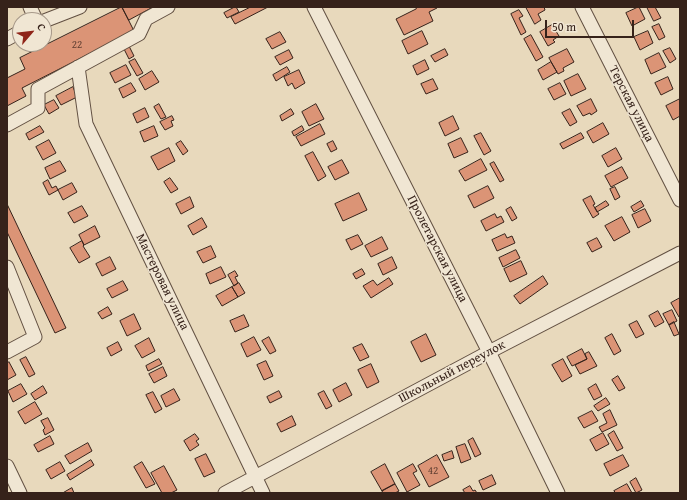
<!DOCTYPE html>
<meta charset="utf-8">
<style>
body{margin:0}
#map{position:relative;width:687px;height:500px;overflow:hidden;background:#e8d9bc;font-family:"Gentium Book Plus",serif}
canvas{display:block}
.frame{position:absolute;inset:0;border:8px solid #36221a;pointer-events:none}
.north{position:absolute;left:12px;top:12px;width:40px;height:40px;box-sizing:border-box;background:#f0e6d3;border:1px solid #a69889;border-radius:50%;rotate:62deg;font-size:11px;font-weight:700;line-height:16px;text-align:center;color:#36221a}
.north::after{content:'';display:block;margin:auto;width:14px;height:18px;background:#8f2418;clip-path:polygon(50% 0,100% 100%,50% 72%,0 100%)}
.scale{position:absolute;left:545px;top:20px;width:89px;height:18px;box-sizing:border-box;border:2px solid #36221a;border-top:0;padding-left:5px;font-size:12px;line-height:14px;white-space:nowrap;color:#36221a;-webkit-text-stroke:3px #f0e6d3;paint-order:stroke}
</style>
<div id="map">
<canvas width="687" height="500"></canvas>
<div class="frame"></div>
<div class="north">С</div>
<div class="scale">50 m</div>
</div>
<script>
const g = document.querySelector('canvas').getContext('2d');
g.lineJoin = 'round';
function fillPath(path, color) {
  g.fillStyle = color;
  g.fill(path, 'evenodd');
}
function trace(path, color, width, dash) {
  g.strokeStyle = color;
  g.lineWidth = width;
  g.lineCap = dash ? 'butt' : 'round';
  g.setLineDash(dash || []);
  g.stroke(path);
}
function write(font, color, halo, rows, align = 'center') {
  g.font = font + ' "Gentium Book Plus",serif';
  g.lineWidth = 3;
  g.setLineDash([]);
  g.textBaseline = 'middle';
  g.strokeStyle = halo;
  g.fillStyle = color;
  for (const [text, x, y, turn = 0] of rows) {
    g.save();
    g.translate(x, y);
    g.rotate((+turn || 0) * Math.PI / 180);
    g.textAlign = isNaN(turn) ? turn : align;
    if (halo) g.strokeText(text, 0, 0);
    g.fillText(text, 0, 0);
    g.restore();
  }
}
const building = new Path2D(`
 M122 7 134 31 22 88 26 96 7 106V78L25 69 20 58Z
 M122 7H153L129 20Z
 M235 7H236L239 12 227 18 224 13Z
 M251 7H268L235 24 231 17Z
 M416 7H436L437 8 429 12 433 21 404 35 396 19 416 9Z
 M526 7H544L545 10 538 14 541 20 535 24Z
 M639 7 645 19 632 26 626 13Z
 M647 7H655L661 18 654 21Z
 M519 10 523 16 519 18 526 32 521 35 511 14Z
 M659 24 665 37 659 40 652 27Z
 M552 25 559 36 553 40 555 42 548 46 540 32Z
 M422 31 428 44 408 54 402 41Z
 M648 31 653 43 640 50 634 37Z
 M280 32 286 42 272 49 266 39Z
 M531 35 543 57 536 61 524 39Z
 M128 44 134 56 129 59 123 47Z
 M670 48 676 59 670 63 663 51Z
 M445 49 448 55 435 62 431 56Z
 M567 49 574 62 563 68 564 71 558 74 549 58Z
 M289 50 293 58 280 65 275 57Z
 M659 53 666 67 651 74 645 60Z
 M135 59 143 73 137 76 129 62Z
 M425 60 429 69 417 75 413 66Z
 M551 62 557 72 543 80 538 70Z
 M126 65 131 75 115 83 110 73Z
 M287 67 290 72 276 81 273 75Z
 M299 70 305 83 295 89 292 83 288 86 284 77Z
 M152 71 159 82 145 90 139 79Z
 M578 74 586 89 571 96 564 81Z
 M668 77 673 89 661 95 655 83Z
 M433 79 438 89 426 94 421 84Z
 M131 83 136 91 123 98 119 89Z
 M560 83 566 94 554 100 548 89Z
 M73 87 77 97 61 105 56 96Z
 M591 99 597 111 591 115 590 113 583 116 577 106Z
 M680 99V116L673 120 666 106Z
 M54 100 59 108 49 114 44 105Z
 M159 104 166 117 161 119 154 107Z
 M316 104 324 119 309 126 302 112Z
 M145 108 149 117 137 123 133 114Z
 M291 109 294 114 282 121 280 116Z
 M570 109 577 122 570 126 562 113Z
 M172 116 174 120 171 121 173 126 165 130 160 122Z
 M453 116 459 129 445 136 439 123Z
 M603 123 609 134 593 143 587 132Z
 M320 124 325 134 301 146 296 137Z
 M40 126 44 132 29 140 26 134Z
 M154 126 158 136 144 142 140 132Z
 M302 126 304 130 294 136 292 132Z
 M481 133 491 151 484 155 474 136Z
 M581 133 584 138 563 149 560 144Z
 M461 138 468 152 454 158 448 144Z
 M49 140 56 153 43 160 36 147Z
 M181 141 188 151 183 155 176 144Z
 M333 141 337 149 331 152 327 144Z
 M169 148 175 161 158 170 151 157Z
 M616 148 622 159 608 167 602 156Z
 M313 152 326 176 318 181 305 156Z
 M481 159 487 170 465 181 459 171Z
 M342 160 349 173 335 180 328 167Z
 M60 161 66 171 50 179 45 168Z
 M494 162 504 180 500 182 490 164Z
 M622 167 628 178 611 187 605 176Z
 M170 178 178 189 171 193 164 182Z
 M48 180 52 188 56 186 58 190 49 195 43 183Z
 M72 183 77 192 63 200 58 190Z
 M488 186 494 198 474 208 468 196Z
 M615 187 620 197 615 200 610 189Z
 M359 193 367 210 343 221 335 204Z
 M591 196 595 204 593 205 599 214 593 218 583 200Z
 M190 197 194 207 181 214 176 204Z
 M606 201 609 205 597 212 595 208Z
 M641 201 644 206 634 212 631 207Z
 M7 204 66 328 55 333 7 232Z
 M82 206 88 216 74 223 68 213Z
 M511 207 517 218 512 221 506 210Z
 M645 209 651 221 638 228 632 215Z
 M495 214 497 218 501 216 504 222 486 231 481 221Z
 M622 217 630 232 614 241 605 226Z
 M202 218 207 227 193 235 188 226Z
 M95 226 100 237 84 245 79 235Z
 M505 234 507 238 512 236 515 243 497 251 492 240Z
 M358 235 363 244 351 250 346 240Z
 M382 237 388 249 371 257 365 246Z
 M597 238 602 247 592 252 587 243Z
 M82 241 84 245 83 246 90 257 79 263 70 248Z
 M211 246 216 257 203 263 197 252Z
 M516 250 520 258 503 267 499 258Z
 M110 257 116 269 102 276 96 264Z
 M392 257 397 268 383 275 378 264Z
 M521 261 527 274 510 282 504 269Z
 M221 267 226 277 210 284 206 274Z
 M362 269 365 274 356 279 353 274Z
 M235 271 238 276 235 277 238 283 234 286 228 275Z
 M543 276 548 284 520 304 514 296Z
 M389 278 393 284 371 298 363 286 373 280 377 285Z
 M123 281 128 290 112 298 107 289Z
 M239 283 245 293 238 297 232 287Z
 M232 287 238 297 222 306 216 296Z
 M680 298V317H679L671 303Z
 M108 307 112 314 102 319 98 313Z
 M672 310 677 321 669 325 663 314Z
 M658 311 664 322 655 327 649 316Z
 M134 314 141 329 127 336 120 321Z
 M244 315 249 326 235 332 230 321Z
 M637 321 644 334 636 338 629 325Z
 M674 322 679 334 674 336 669 325Z
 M426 334 436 355 421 362 411 342Z
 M612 334 621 351 614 355 605 338Z
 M254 337 261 350 247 357 241 344Z
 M269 337 276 351 270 354 262 341Z
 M149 338 155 351 142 358 135 346Z
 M118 342 122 350 111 356 107 348Z
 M362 344 369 357 360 361 353 348Z
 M582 349 587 359 572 366 567 357Z
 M589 352 597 366 580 374 575 365 587 359 585 354Z
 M26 357 35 374 29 377 20 360Z
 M159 359 162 364 148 371 146 366Z
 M563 359 572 376 562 382 552 365Z
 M266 361 273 376 264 380 257 365Z
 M9 362 16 375 7 380V364Z
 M371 364 379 382 367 388 358 370Z
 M163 367 167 376 154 383 149 374Z
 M618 376 625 388 619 391 612 380Z
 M346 383 352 395 339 402 333 390Z
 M21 384 27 394 13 402 8 391Z
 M596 384 602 396 594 400 588 389Z
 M43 386 47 393 35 400 31 394Z
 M174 389 180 400 166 407 161 396Z
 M279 391 282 397 270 403 267 397Z
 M324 391 332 406 326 409 318 394Z
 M153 392 162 409 155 413 146 395Z
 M606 398 610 404 598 411 594 406Z
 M35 402 42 414 25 424 18 412Z
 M610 410 617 425 602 432 599 427 607 423 603 414Z
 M592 411 598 421 584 428 578 418Z
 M292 416 296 425 281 432 277 424Z
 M48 418 54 430 45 435 43 430 45 428 41 421Z
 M614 431 623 448 617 451 608 435Z
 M603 433 609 444 596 451 590 440Z
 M195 434 199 439 196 441 199 445 190 451 184 441Z
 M50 436 54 444 38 452 34 445Z
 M473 438 481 454 475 457 468 441Z
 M88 443 92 451 70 464 65 456Z
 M465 444 471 459 461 463 456 447Z
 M452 451 454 458 444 461 442 455Z
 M206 454 215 472 204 477 195 459Z
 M437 455 449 477 429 487 418 466Z
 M623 455 629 466 610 476 604 464Z
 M91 460 94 465 70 480 67 475Z
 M60 462 65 471 51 479 46 470Z
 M142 462 155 484 146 488 134 467Z
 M385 464 395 484 382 491 371 472Z
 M413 464 417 471 413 473 420 485 407 492 397 473Z
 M164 466 177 490 171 493H162L151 473Z
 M492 475 496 484 483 490 479 481Z
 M636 478 642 490 636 493 630 482Z
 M395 484 399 491 395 493H383L382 491Z
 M627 484 632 493H616L614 491Z
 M470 486 473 491 475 490 477 493H465L463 490Z
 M72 488 74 493H63Z`);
const minor = new Path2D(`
 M30 7 36 20
 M314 7 489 352 558 493
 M582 7 680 200
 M44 21 80 7
 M7 39 20 32
 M78 67 86 124 263 493
 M7 125 38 108V89L139 34 146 19 168 7
 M7 267 35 337 7 352
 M7 466 20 493
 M225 493 489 352 680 253`);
const numberNames = [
 ["22",77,45],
 ["42",433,471]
];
const streetNames = [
 ["Терская улица",631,104,63],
 ["Пролетарская улица",437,249,63],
 ["Мастеровая улица",162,282,64],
 ["Школьный переулок",452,372,-28]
];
fillPath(building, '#db9476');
trace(building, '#36221a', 1);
trace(minor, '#625042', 15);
trace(minor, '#f0e6d3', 13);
write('11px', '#5f3e31', null, numberNames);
write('13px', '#36221a', '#f0e6d3', streetNames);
</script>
